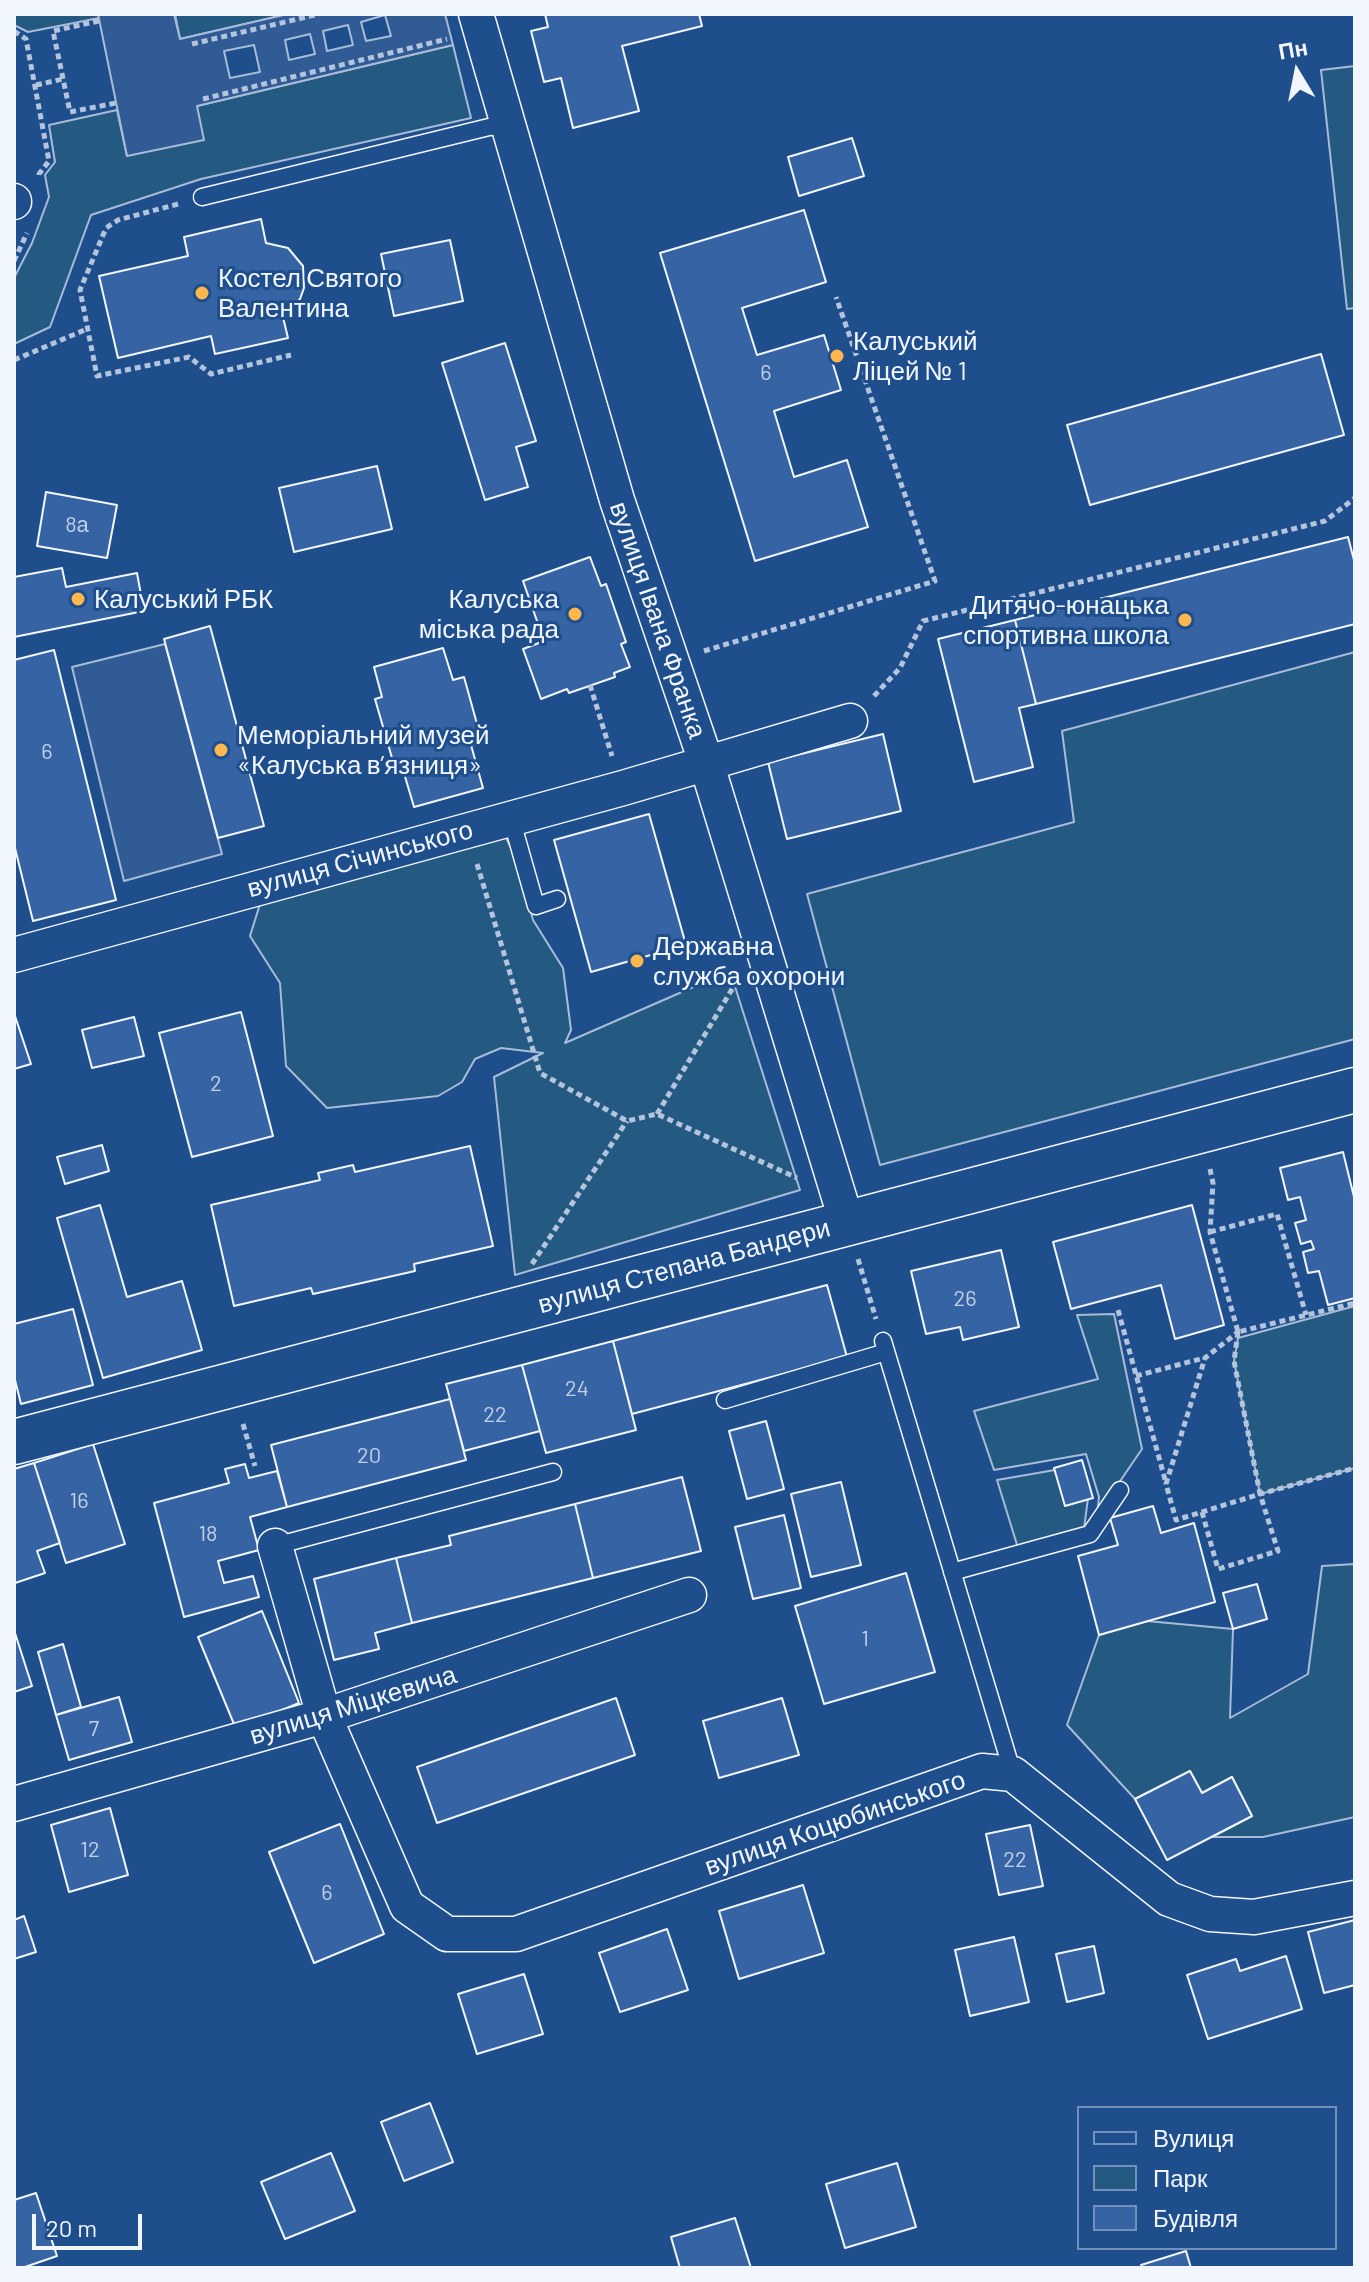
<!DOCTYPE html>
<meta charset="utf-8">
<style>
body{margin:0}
#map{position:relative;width:1369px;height:2282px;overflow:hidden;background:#1f4e8c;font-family:Barlow,sans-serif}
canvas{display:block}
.frame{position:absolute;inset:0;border:16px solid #f2f6ff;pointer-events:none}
.legend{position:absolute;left:1077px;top:2106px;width:260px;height:144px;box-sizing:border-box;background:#1f4e8c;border:2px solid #7391ba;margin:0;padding:10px 14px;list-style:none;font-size:24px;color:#f2f6ff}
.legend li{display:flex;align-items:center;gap:16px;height:40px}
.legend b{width:40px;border:2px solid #7391ba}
.north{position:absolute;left:1257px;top:32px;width:80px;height:80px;-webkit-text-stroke:6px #1f4e8c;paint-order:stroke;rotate:350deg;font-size:22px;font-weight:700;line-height:32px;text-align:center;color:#f2f6ff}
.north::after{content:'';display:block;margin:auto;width:28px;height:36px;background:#f2f6ff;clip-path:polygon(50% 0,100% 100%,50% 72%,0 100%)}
.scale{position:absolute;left:32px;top:2214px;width:110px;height:36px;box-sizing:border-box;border:4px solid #f2f6ff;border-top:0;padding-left:10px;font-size:24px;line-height:28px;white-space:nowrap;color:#f2f6ff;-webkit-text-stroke:6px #1f4e8c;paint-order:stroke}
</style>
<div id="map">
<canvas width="1369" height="2282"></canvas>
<div class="frame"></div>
<ul class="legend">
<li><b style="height:10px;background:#1f4e8c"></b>Вулиця</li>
<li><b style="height:22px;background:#245a82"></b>Парк</li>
<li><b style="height:22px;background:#3563a3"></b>Будівля</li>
</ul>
<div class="north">Пн</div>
<div class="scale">20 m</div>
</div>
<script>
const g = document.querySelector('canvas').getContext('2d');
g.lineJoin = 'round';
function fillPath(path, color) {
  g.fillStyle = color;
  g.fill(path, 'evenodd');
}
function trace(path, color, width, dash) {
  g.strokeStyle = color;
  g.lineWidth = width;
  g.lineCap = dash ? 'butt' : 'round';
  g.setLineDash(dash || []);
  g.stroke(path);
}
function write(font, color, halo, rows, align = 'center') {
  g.font = font + ' Barlow,sans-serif';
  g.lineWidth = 6;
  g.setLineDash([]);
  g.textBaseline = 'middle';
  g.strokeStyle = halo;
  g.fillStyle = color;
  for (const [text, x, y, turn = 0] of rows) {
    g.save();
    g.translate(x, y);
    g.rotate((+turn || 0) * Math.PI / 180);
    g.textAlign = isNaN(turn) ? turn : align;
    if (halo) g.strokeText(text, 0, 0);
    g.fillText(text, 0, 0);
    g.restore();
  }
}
const green = new Path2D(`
 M14 14H98L99 18 28 32 14 25Z
 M175 14H288L180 39Z
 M453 45 471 118 201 179 91 215 50 327 14 344V278L32 243 49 197 45 175 55 162 49 125 117 110 127 156 197 106Z
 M1355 66V308L1347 309 1321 70Z
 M1355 652V1039L880 1165 807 894 1074 822 1062 731Z
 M503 831 517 861 533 920 563 968 571 1030 565 1043 730 971 800 1190 515 1275 494 1077 543 1053 501 1048 475 1059 462 1082 438 1096 327 1108 286 1066 280 983 250 936 260 904Z
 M1355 1306V1468L1260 1494 1234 1361 1238 1338Z
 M1114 1314 1142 1449 1097 1515 1099 1497 1086 1454 994 1470 974 1411 1098 1379 1077 1315Z
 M1078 1466 1088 1498 1084 1529 1018 1548 997 1480Z
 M1355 1564V1817L1263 1837H1212L1252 1816 1232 1777 1202 1793 1190 1771 1135 1799 1067 1725 1099 1635 1147 1621 1233 1629 1230 1718 1308 1674 1322 1566Z`);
const parking = new Path2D(`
 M98 14H174L180 39 288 14H445L453 45 197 106 204 140 127 156ZM385 15 391 36 366 41 361 22ZM348 25 353 45 327 51 323 31ZM310 34 315 54 289 60 285 40ZM254 45 260 72 230 78 224 51Z
 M165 644 222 854 124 881 72 667Z`);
const building = new Path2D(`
 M545 14H699L702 26 622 46 639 111 573 128 561 78 544 82 531 31 548 27Z
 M852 138 864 176 799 196 788 157Z
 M804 210 826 282 742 308 757 355 824 335 841 390 774 411 794 477 847 460 868 527 755 561 660 253Z
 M261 219 266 243 288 248 303 266 304 288 300 299 292 308 282 313 288 338 215 354 211 336 118 358 99 276 188 256 184 237Z
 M450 240 463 301 394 316 381 254Z
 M505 343 536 441 516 447 528 487 485 500 442 363Z
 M1321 354 1344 435 1090 505 1067 425Z
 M377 466 392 529 294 552 279 488Z
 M46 492 117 505 107 558 37 546Z
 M1348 537 1355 564V624L1036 704 1015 620Z
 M590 557 601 586 606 584 626 642 621 644 630 667 614 673 615 677 569 693 567 689 541 699 523 649 544 641 523 581Z
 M62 568 66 587 137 573 144 611 14 637V577Z
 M1015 620 1036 704 1019 708 1033 767 974 782 938 639Z
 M210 626 264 826 218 838 164 639Z
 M443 648 453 680 464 677 482 742 471 745 483 788 414 807 401 763 394 765 375 699 382 697 374 667Z
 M54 650 116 900 33 921 14 844V660Z
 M883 734 901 811 787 839 768 762Z
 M649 814 686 945 591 972 554 840Z
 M241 1012 273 1136 192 1157 159 1033Z
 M14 1013 31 1064 14 1069Z
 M134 1017 144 1056 92 1068 82 1030Z
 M102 1145 109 1171 65 1184 57 1157Z
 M470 1146 493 1246 414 1264 415 1271 313 1294 311 1288 234 1306 211 1205 320 1180 318 1173 353 1165 355 1172Z
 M1343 1152 1355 1201V1298L1328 1305 1319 1271 1308 1273 1303 1252 1314 1249 1311 1241 1301 1244 1295 1223 1306 1220 1300 1197 1288 1200 1280 1168Z
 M100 1205 127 1297 182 1281 202 1350 103 1378 57 1218Z
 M1192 1205 1224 1325 1175 1339 1161 1285 1071 1309 1053 1242Z
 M1001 1250 1019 1327 963 1340 960 1327 926 1334 911 1271Z
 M827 1285 847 1357 632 1414 613 1341Z
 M73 1309 93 1385 21 1404 14 1376V1324Z
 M613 1341 636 1430 546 1453 522 1365Z
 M522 1365 540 1431 464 1451 446 1384Z
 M450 1399 466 1460 287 1507 271 1445Z
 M766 1421 784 1489 747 1499 729 1431Z
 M93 1444 125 1544 66 1563 34 1463Z
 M1082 1460 1093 1498 1065 1506 1054 1468Z
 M34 1463 60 1543 37 1551 45 1573 15 1583 14 1469Z
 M245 1464 249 1478 277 1471 287 1507 250 1517 259 1550 218 1561 224 1583 253 1576 259 1597 184 1617 154 1503 229 1483 225 1469Z
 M682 1477 701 1551 593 1578 575 1504Z
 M841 1482 861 1565 811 1577 791 1494Z
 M575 1504 593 1578 412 1623 396 1558 451 1545 449 1536Z
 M1153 1506 1161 1533 1194 1523 1215 1602 1099 1635 1078 1556 1118 1545 1110 1518Z
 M784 1515 801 1588 753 1599 735 1527Z
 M396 1558 412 1623 375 1633 379 1649 334 1660 314 1579Z
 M906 1573 935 1672 824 1704 795 1606Z
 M1257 1584 1267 1619 1233 1629 1223 1593Z
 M262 1611 299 1703 236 1729 198 1637Z
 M15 1633 32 1686 14 1692V1634Z
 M63 1644 81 1707 56 1715 38 1652Z
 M119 1697 132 1742 69 1760 56 1715Z
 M616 1698 635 1755 437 1823 417 1767Z
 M782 1698 799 1755 719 1778 703 1721Z
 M1190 1771 1202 1793 1232 1777 1252 1816 1167 1860 1135 1799Z
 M110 1808 128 1875 69 1892 51 1825Z
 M340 1824 384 1934 314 1963 269 1852Z
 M1030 1825 1043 1886 999 1895 986 1834Z
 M803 1885 824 1953 739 1979 719 1911Z
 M24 1916 36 1952 14 1959V1920Z
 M1355 1920V1985L1324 1993 1308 1932Z
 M667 1929 688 1990 620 2012 599 1953Z
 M1014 1937 1029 2002 970 2016 955 1950Z
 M1094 1946 1104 1993 1067 2002 1056 1954Z
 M1286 1956 1302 2009 1208 2039 1187 1975 1236 1959 1240 1971Z
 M524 1974 543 2034 477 2054 458 1994Z
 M430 2103 453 2162 404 2181 381 2122Z
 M331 2153 355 2211 285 2239 261 2182Z
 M897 2163 916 2227 845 2248 826 2184Z
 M36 2193 57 2256 22 2268H14V2200Z
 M735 2218 751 2268H680L671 2237Z
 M1186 2251 1191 2268H1142L1141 2265Z`);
const path = new Path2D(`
 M99 21 53 31 70 112 116 103
 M14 31 26 39 49 161 39 174V177
 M192 44 319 14
 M36 85 63 79
 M203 99 447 39
 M178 204 118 220 106 228 80 290 97 376 189 357 211 374 291 355
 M14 261 27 233
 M14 360 87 329
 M704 651 935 581 836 297
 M590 685 612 756
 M874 696 900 668 923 621 1325 521 1355 498
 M477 864 540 1073 627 1121 657 1114 797 1178
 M657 1114 737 981
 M1210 1169 1213 1183 1210 1232 1238 1332 1355 1303
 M1210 1232 1277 1214 1306 1315
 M858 1259 876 1319
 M532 1264 627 1121
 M1118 1310 1166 1483
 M1238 1332 1234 1361 1260 1494 1176 1520 1166 1484 1205 1358Z
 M1136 1376 1204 1358
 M243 1424 255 1466
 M1202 1512 1218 1569 1278 1551 1260 1494 1355 1468`);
const service = new Path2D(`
 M202 197 489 127 507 126
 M511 818 536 906 557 899
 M883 1341 1013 1774
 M725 1400 886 1352
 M275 1546 553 1472
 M952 1572 1090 1534 1120 1490`);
const minor = new Path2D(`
 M476 14 617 500 706 762 847 1223
 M14 201V202
 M14 955 623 788 850 721
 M275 1546 324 1716 407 1906 447 1934H516L982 1771 1013 1774 1169 1899 1210 1914 1254 1917 1355 1898
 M14 1804 324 1716 689 1595`);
const secondary = new Path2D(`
 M14 1442 1355 1090`);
const markers = [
 [202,293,8,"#ffb74d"],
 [837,356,8,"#ffb74d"],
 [78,599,8,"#ffb74d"],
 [575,614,8,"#ffb74d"],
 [1185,620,8,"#ffb74d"],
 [221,750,8,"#ffb74d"],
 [637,961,8,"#ffb74d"]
];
const numberNames = [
 ["6",766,373],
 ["8а",77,525],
 ["6",47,752],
 ["2",216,1084],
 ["26",965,1299],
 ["24",577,1389],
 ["22",495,1415],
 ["20",369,1456],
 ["16",79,1501],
 ["18",208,1534],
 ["1",865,1639],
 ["7",94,1729],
 ["12",90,1850],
 ["22",1015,1860],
 ["6",327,1893]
];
const poiNames = [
 ["Костел Святого",218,278],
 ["Валентина",218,308],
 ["Калуський",853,341],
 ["Ліцей № 1",853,371],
 ["Калуський РБК",94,599],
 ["Калуська",559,599,"right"],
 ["міська рада",559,629,"right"],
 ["Дитячо-юнацька",1169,605,"right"],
 ["спортивна школа",1169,635,"right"],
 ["Меморіальний музей",237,735],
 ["«Калуська в’язниця»",237,765],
 ["Державна",653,946],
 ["служба охорони",653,976]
];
const streetNames = [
 ["вулиця Івана Франка",658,620,71],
 ["вулиця Січинського",360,859,-15],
 ["вулиця Степана Бандери",684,1266,-15],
 ["вулиця Міцкевича",353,1705,-17],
 ["вулиця Коцюбинського",835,1823,-19]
];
fillPath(green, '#245a82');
trace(green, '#a8bbd7', 2);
fillPath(parking, '#305b95');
trace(parking, '#a8bbd7', 2);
fillPath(building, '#3563a3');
trace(building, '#f2f6ff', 2);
trace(service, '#f2f6ff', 19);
trace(minor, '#f2f6ff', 37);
trace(secondary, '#f2f6ff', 47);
trace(path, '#b3c4dc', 5, [6, 4]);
trace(service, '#1f4e8c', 16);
trace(minor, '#1f4e8c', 34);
trace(secondary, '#1f4e8c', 44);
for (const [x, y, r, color] of markers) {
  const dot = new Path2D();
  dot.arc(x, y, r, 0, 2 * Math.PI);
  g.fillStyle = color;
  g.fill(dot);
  trace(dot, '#1f4e8c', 3);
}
write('22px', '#c3d1e8', null, numberNames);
write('26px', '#f2f6ff', '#1f4e8c', poiNames, 'left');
write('26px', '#f2f6ff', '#1f4e8c', streetNames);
</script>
